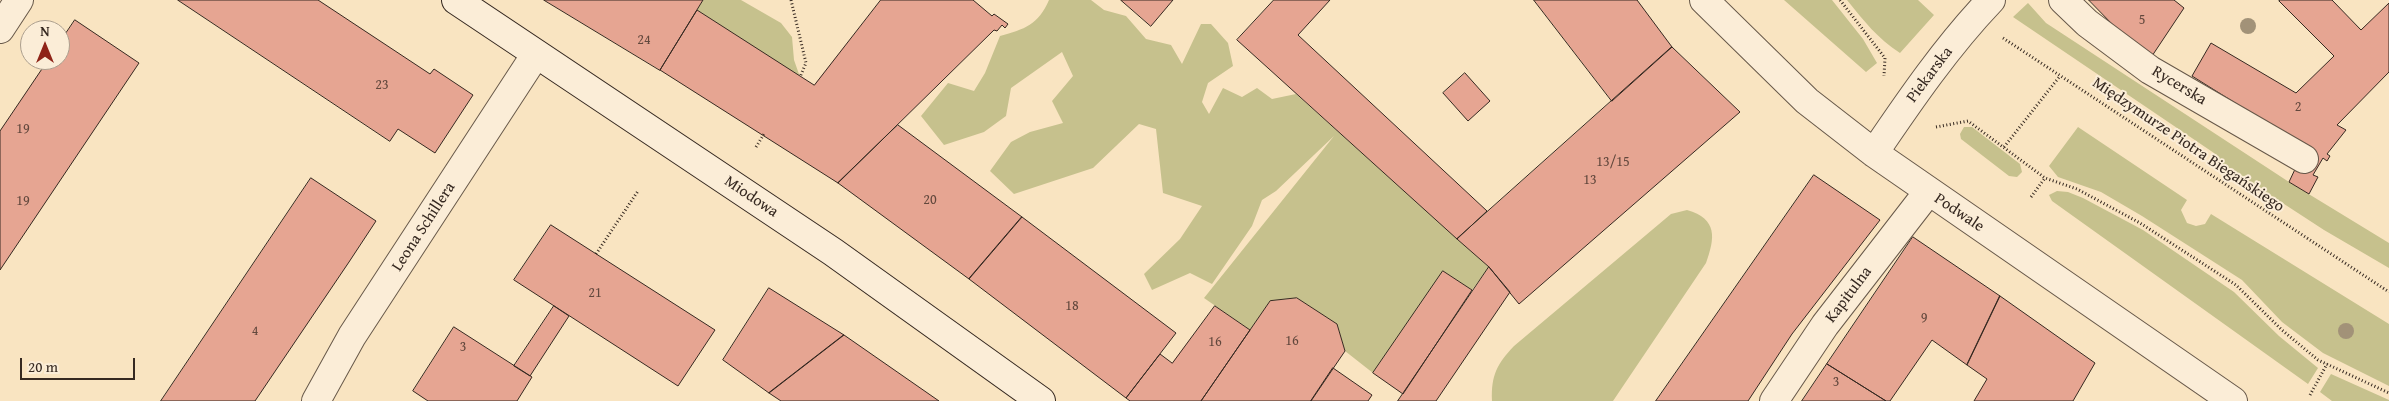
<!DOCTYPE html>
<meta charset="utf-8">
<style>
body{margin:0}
#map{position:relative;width:2389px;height:401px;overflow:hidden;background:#f9e4c1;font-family:"Gentium Book Plus",serif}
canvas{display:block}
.north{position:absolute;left:20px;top:20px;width:50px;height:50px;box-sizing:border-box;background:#fbedd7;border:1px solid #ac9f8e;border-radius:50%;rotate:0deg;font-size:14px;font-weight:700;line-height:20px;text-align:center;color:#362921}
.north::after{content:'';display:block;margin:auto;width:18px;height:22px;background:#8f2418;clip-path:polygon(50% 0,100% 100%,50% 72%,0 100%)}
.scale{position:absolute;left:20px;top:358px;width:115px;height:22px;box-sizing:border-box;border:2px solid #362921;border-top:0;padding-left:6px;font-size:15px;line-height:18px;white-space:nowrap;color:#362921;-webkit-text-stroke:4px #fbedd7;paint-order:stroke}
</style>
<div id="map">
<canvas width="2389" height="401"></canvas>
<div class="north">N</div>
<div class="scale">20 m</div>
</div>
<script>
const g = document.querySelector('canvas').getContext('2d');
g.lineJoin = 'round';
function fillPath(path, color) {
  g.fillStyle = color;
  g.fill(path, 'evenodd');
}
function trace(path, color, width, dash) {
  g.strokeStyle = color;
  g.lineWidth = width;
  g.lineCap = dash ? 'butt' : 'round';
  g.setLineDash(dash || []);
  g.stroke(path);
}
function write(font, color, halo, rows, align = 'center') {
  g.font = font + ' "Gentium Book Plus",serif';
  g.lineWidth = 4;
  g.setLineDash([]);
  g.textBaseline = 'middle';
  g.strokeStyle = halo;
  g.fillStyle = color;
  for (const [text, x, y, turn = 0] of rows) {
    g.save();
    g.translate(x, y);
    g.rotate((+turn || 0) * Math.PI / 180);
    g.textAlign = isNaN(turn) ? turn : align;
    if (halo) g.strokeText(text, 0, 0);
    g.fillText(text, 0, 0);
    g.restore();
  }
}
const green = new Path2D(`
 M703 0H741L781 23 792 37 794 60 800 77 697 10Z
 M1049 0H1091L1104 10 1126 16 1146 39 1171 45 1182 64 1201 24H1211L1228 43 1233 66 1208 83 1202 102 1209 114 1223 88 1242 97 1257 88 1272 99 1296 94 1489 267 1472 290 1443 271 1373 373 1345 351 1337 324 1297 298 1270 301 1250 330 1204 298 1334 136 1276 191 1262 200 1252 226 1212 284 1190 273 1152 290 1144 274 1180 239 1202 206 1163 193 1156 129 1139 124 1093 168 1014 194 990 171 1011 142 1030 132 1063 123 1052 101 1073 76 1062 52 1011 88 1006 116 984 132 944 145 921 116 948 83 974 91 985 73 1000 36C1025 29 1038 25 1049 0Z
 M1784 0H1832L1863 39 1877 63 1866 72Z
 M1847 0H1918L1934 15 1900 53C1878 39 1864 21 1847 0Z
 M2028 3 2046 23 2289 182 2389 243V268L2324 230 2215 159 2214 153 2013 17Z
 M1964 127H1972L2020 164 2022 172 2017 177 2009 176 1961 139 1960 134Z
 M2078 127 2187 200 2181 210 2187 223 2196 226 2205 224 2211 214 2389 324V386L2323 353 2282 322 2242 280 2142 216 2101 192 2058 177 2049 166Z
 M2057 191 2068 192 2083 198 2143 230 2234 292 2279 336 2318 368 2308 384 2052 201 2049 195Z
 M1687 210C1718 219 1715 238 1706 263L1613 401H1492C1491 375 1497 364 1514 346L1671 214Z
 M2331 374 2389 400V401H2332L2320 392Z`);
const building = new Path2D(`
 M178 0H318L430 74 434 69 473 95 435 153 398 129 390 141Z
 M544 0H703L660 70Z
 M881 0H973L992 16 994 14 1008 24 1005 28 1002 25 997 31 994 30 838 183 660 70 697 10 814 85Z
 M1121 0H1173L1151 26Z
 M1274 0H1330L1298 35 1487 211 1457 239 1237 40Z
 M1534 0H1637L1672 47 1612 101Z
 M2089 0H2174L2184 8 2152 56 2120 32Z
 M2281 0H2332L2361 30 2389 3V72L2337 125 2346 130 2327 154 2330 156 2327 161 2323 158 2313 175 2318 177 2309 194 2289 182 2297 165 2264 121 2192 76 2211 43 2296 93 2334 56 2279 1Z
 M75 20 139 63 0 270V131L48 60H60V42Z
 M1672 47 1740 112 1519 304 1489 267 1457 239Z
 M1465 73 1490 101 1468 121 1443 93Z
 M898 125 1022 217 969 279 838 183Z
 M1814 175 1880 220 1792 334 1748 401H1656Z
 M311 178 376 221 349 262 255 401H161Z
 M1022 217 1176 333 1126 398 969 279Z
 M551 225 715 330 678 386 514 280Z
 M1913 237 2000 296 1967 365 1932 340 1890 401H1886L1827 364Z
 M1489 267 1510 292 1436 401H1398Z
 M1443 271 1472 290 1403 394 1373 373Z
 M769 288 844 335 769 393 723 360Z
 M2000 296 2095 363 2073 401H1974L1987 379 1967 365Z
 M1297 298 1337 324 1345 351 1311 401H1201L1270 301Z
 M554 306 569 316 530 376 514 366Z
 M1215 306 1250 330 1201 401H1130L1126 398 1160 354 1172 363Z
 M454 327 532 377 517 401H428L413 391Z
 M844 335 939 401H781L769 393Z
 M1827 364 1886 401H1802Z
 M1333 368 1372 395 1368 401H1311Z`);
const path = new Path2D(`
 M791 0 806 63 800 77
 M1840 0 1885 58 1884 76
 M2003 38 2389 292
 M1936 127 1968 121 2045 178 2077 189 2140 223 2236 285 2282 330 2318 360 2389 393
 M756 147 764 134
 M2004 147 2060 76
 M2031 197 2045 178
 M596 254 638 191
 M2310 395 2327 364`);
const street = new Path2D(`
 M1704 0 1807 101 1874 153 2233 401
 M2063 0 2087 23 2150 70 2304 159
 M0 29 19 0
 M1874 153C1910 100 1947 46 1991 0
 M316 401 352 336 536 54
 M1774 401 1825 325 1928 192`);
const secondary = new Path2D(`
 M456 0 833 252 1041 401`);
const trees = [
 [2248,26],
 [2346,331]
];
const numberNames = [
 ["5",2142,20],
 ["24",644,40],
 ["23",382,85],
 ["2",2298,107],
 ["19",23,129],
 ["13/15",1613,162],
 ["13",1590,180],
 ["20",930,200],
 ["19",23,201],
 ["21",595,293],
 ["18",1072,306],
 ["9",1924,318],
 ["4",255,331],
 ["16",1292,341],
 ["16",1215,342],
 ["3",463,347],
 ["3",1836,382]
];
const streetNames = [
 ["Piekarska",1930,75,-53],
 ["Rycerska",2179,86,31],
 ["Międzymurze Piotra Biegańskiego",2188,145,34],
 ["Miodowa",751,197,34],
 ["Podwale",1959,213,34],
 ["Leona Schillera",424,227,-57],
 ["Kapitulna",1849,295,-53]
];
fillPath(green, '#c6c18d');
fillPath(building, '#e6a592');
trace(building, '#362921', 1);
trace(street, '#675849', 30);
trace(secondary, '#362921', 30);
trace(path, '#362921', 3, [1, 2.5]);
trace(street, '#fbedd7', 28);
trace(secondary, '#fbedd7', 28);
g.fillStyle = '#a29278';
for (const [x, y] of trees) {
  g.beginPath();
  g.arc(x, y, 8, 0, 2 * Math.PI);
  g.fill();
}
write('14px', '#62483d', null, numberNames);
write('16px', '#362921', '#fbedd7', streetNames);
</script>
